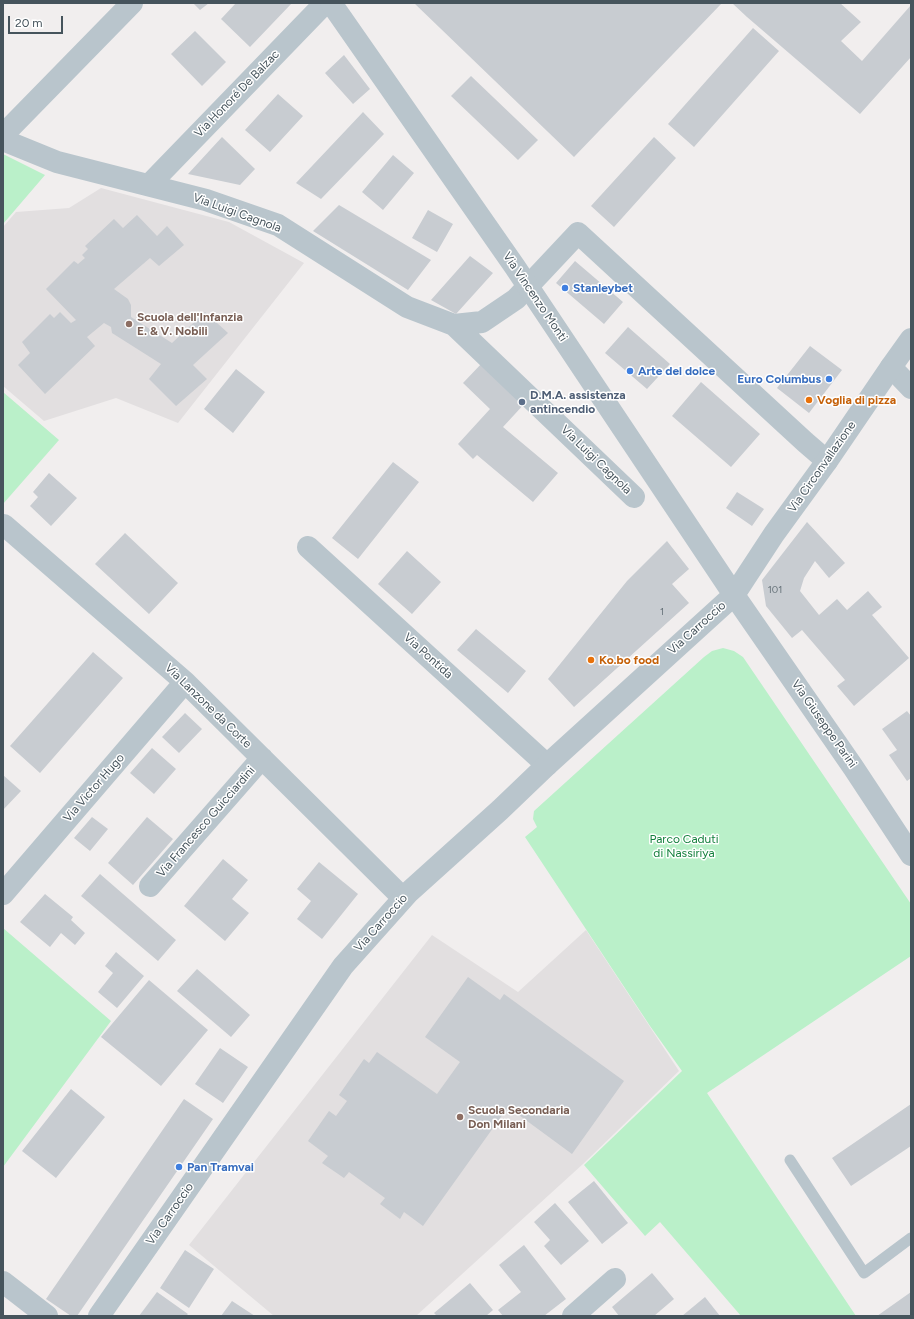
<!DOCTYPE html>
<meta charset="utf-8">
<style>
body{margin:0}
#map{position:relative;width:914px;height:1319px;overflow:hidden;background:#f1eeee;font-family:Figtree,sans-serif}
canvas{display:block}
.frame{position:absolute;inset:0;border:4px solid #46545c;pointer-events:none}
.scale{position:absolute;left:8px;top:16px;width:55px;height:18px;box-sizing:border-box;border:2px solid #46545c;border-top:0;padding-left:5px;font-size:12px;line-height:14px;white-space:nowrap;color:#46545c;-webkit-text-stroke:3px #fff;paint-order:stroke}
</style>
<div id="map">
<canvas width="914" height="1319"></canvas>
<div class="frame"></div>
<div class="scale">20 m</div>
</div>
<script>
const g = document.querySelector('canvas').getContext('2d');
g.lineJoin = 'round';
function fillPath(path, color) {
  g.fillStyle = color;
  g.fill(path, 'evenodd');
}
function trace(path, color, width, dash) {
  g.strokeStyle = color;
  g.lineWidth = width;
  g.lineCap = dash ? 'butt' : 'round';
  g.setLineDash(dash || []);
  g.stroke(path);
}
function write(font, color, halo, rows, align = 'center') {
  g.font = font + ' Figtree,sans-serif';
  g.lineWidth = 3;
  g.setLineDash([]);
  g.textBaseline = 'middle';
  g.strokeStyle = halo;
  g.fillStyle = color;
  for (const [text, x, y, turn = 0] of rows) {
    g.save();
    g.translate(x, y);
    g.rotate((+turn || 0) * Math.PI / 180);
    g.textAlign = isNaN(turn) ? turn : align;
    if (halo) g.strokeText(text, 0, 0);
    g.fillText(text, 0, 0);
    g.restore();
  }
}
const education = new Path2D(`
 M101 188 229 222 304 263 178 423 116 398 44 421 3 386V227L16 212 69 208Z
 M586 930 679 1071 583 1164 416 1316H274L189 1245 432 935 518 992Z`);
const green = new Path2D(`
 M3 154 45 175 3 224Z
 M3 392 59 440 3 504Z
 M723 648 734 651 743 657 911 904V956L707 1093 856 1316H741L660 1222 645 1236 584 1165 682 1071 650 1026 525 837 537 827 533 819 534 811 704 657 712 651Z
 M3 928 111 1021 3 1167Z`);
const building = new Path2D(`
 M193 3H209L200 10Z
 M236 3H292L250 47 221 19Z
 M414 3H722L574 157Z
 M732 3H840L861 22 841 41 862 61 911 5V57L860 114 747 17Z
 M753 28 779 51 694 147 668 124Z
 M195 31 226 62 202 86 171 54Z
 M344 55 370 89 353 104 325 73Z
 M471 76 538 140 518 160 451 96Z
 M278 94 303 116 270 152 245 130Z
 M363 112 384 134 321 199 296 183Z
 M222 137 255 169 240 185 188 174Z
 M654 137 676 158 614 227 591 206Z
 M393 155 414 173 383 210 362 192Z
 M339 205 431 260 408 290 313 231Z
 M428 210 453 224 437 252 412 238Z
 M137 215 157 236 167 226 184 245 159 266 150 258 114 289 128 299 131 305V317L172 343 205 312 228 333 193 365 207 379 176 406 149 379 161 364 112 333 111 327 104 323 87 337 95 346 45 394 18 365 30 353 22 342 50 314 54 318 60 312 71 323 76 320 46 289 74 261 78 264 85 258 82 255 88 249 85 246 114 219 123 228Z
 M470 256 493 273 456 314 431 300Z
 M575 261 623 302 604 324 556 283Z
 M628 327 670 364 647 389 605 353Z
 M810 346 842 370 809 413 777 388Z
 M483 362 526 402 503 427 558 473 533 502 477 455 473 459 458 444 490 409 463 383Z
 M236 369 265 392 233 433 204 409Z
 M701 382 760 434 731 467 672 416Z
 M393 462 419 482 358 559 332 538Z
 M49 473 77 498 51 526 30 506 38 497 33 492Z
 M737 492 764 509 752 526 726 508Z
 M807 522 845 563 829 578 815 561 804 578 800 591 819 615 837 599 847 610 868 591 882 607 872 615 909 658 854 706 837 686 845 680 802 630 792 638 766 606 762 580Z
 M125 533 178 583 149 614 95 564Z
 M667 541 689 569 672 584 689 603 574 707 548 679 627 581Z
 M407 551 441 582 412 614 378 584Z
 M476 629 526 671 508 693 457 650Z
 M93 652 123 678 40 773 10 746Z
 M907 711 911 716V778L907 781 889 755 897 750 882 729Z
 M185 713 202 729 179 753 162 737Z
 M152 748 176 769 154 794 130 773Z
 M3 775 21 791 3 810Z
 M92 817 108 829 90 851 74 838Z
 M147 817 173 839 133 885 108 863Z
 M223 859 248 880 232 899 249 913 225 941 184 906Z
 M319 862 358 894 322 939 297 919 311 901 297 889Z
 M100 874 176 940 158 961 81 896Z
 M45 894 73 917 71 920 85 933 75 945 61 933 50 947 20 922Z
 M116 952 144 976 117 1008 98 992 113 973 105 966Z
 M197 969 250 1015 231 1037 177 991Z
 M468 977 500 1000 504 994 624 1081 572 1154 508 1107 423 1226 404 1212 400 1219 380 1204 385 1198 349 1172 344 1178 322 1163 328 1156 308 1141 329 1111 336 1116 347 1101 339 1095 364 1059 369 1063 377 1052 437 1094 460 1062 425 1037Z
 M149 980 208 1030 161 1086 101 1037Z
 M220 1048 248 1067 223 1103 195 1084Z
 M71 1089 105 1117 56 1178 22 1151Z
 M184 1099 213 1119 77 1316H71L46 1299Z
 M911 1104V1146L851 1186 832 1158Z
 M594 1181 628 1223 602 1244 568 1202Z
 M555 1203 589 1241 561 1265 544 1246 550 1240 534 1222Z
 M524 1245 566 1299 544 1316H503L498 1310 521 1292 499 1265Z
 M185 1250 214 1269 189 1308 160 1288Z
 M652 1273 674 1299 654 1316H619L612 1307Z
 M470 1283 493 1310 486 1316H437L434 1313Z
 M157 1292 188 1314 186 1316H139Z
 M911 1292V1316H877Z
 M705 1297 720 1316H682Z
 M232 1301 255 1316H221Z`);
const service = new Path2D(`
 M790 1160 864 1273 911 1238`);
const minor = new Path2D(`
 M3 135 132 3
 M3 140 57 162 206 200 278 225 407 307 454 325 634 497
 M149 185 325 3
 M454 325 482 322 516 299 578 233 805 442 827 461
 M891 367 911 388
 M4 525 185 682 403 898
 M308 547 547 765
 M150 886 262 758
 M3 894 185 682
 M3 1282 47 1316
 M573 1316 615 1279`);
const tertiary = new Path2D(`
 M331 3 515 267 734 595 853 767 911 855
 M99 1316 343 966 409 892 500 810 547 765 734 595 774 534 827 461 891 367 911 339`);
const markers = [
 [565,288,4,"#3f7fe0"],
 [129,324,4,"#8d6e63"],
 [630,371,4,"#3f7fe0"],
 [829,379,4,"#3f7fe0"],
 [809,400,4,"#e8710a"],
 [522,402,4,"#5c6f8a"],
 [591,660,4,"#e8710a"],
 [460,1117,4,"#8d6e63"],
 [179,1167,4,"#3f7fe0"]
];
const numberNames = [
 ["101",775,590],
 ["1",662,612]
];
const streetNames = [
 ["Via Honoré De Balzac",237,94,-46],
 ["Via Luigi Cagnola",237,213,20],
 ["Via Vincenzo Monti",535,297,56],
 ["Via Luigi Cagnola",596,460,44],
 ["Via Circonvallazione",822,467,-55],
 ["Via Carroccio",697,628,-42],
 ["Via Pontida",428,656,42],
 ["Via Lanzone da Corte",208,706,44],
 ["Via Giuseppe Parini",824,724,55],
 ["Via Victor Hugo",94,788,-49],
 ["Via Francesco Guicciardini",206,822,-49],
 ["Via Carroccio",381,923,-48],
 ["Via Carroccio",170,1214,-55]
];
const shopNames = [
 ["Stanleybet",573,288],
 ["Arte del dolce",638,371],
 ["Euro Columbus",821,379,"right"],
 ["Pan Tramvai",187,1167]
];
const educationNames = [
 ["Scuola dell'Infanzia",137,317],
 ["E. & V. Nobili",137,331],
 ["Scuola Secondaria",468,1110],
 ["Don Milani",468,1124]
];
const serviceNames = [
 ["D.M.A. assistenza",530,395],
 ["antincendio",530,409]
];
const foodNames = [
 ["Voglia di pizza",817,400],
 ["Ko.bo food",599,660]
];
const parkNames = [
 ["Parco Caduti",684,839],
 ["di Nassiriya",684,853]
];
fillPath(education, '#e2dfe0');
fillPath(green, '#baf0c9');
fillPath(building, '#c8ccd1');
trace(service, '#b9c5cc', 11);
trace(minor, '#b9c5cc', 22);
trace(tertiary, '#b9c5cc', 22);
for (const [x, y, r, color] of markers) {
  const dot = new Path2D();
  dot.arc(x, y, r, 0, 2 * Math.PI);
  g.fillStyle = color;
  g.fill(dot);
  trace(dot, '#fff', 1.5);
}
write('10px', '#667279', null, numberNames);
write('12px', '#46545c', '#fff', streetNames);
write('bold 12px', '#366cbe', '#fff', shopNames, 'left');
write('bold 12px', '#785e54', '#fff', educationNames, 'left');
write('bold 12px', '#4e5e75', '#fff', serviceNames, 'left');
write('bold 12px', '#c56008', '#fff', foodNames, 'left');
write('12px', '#14803d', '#fff', parkNames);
</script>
